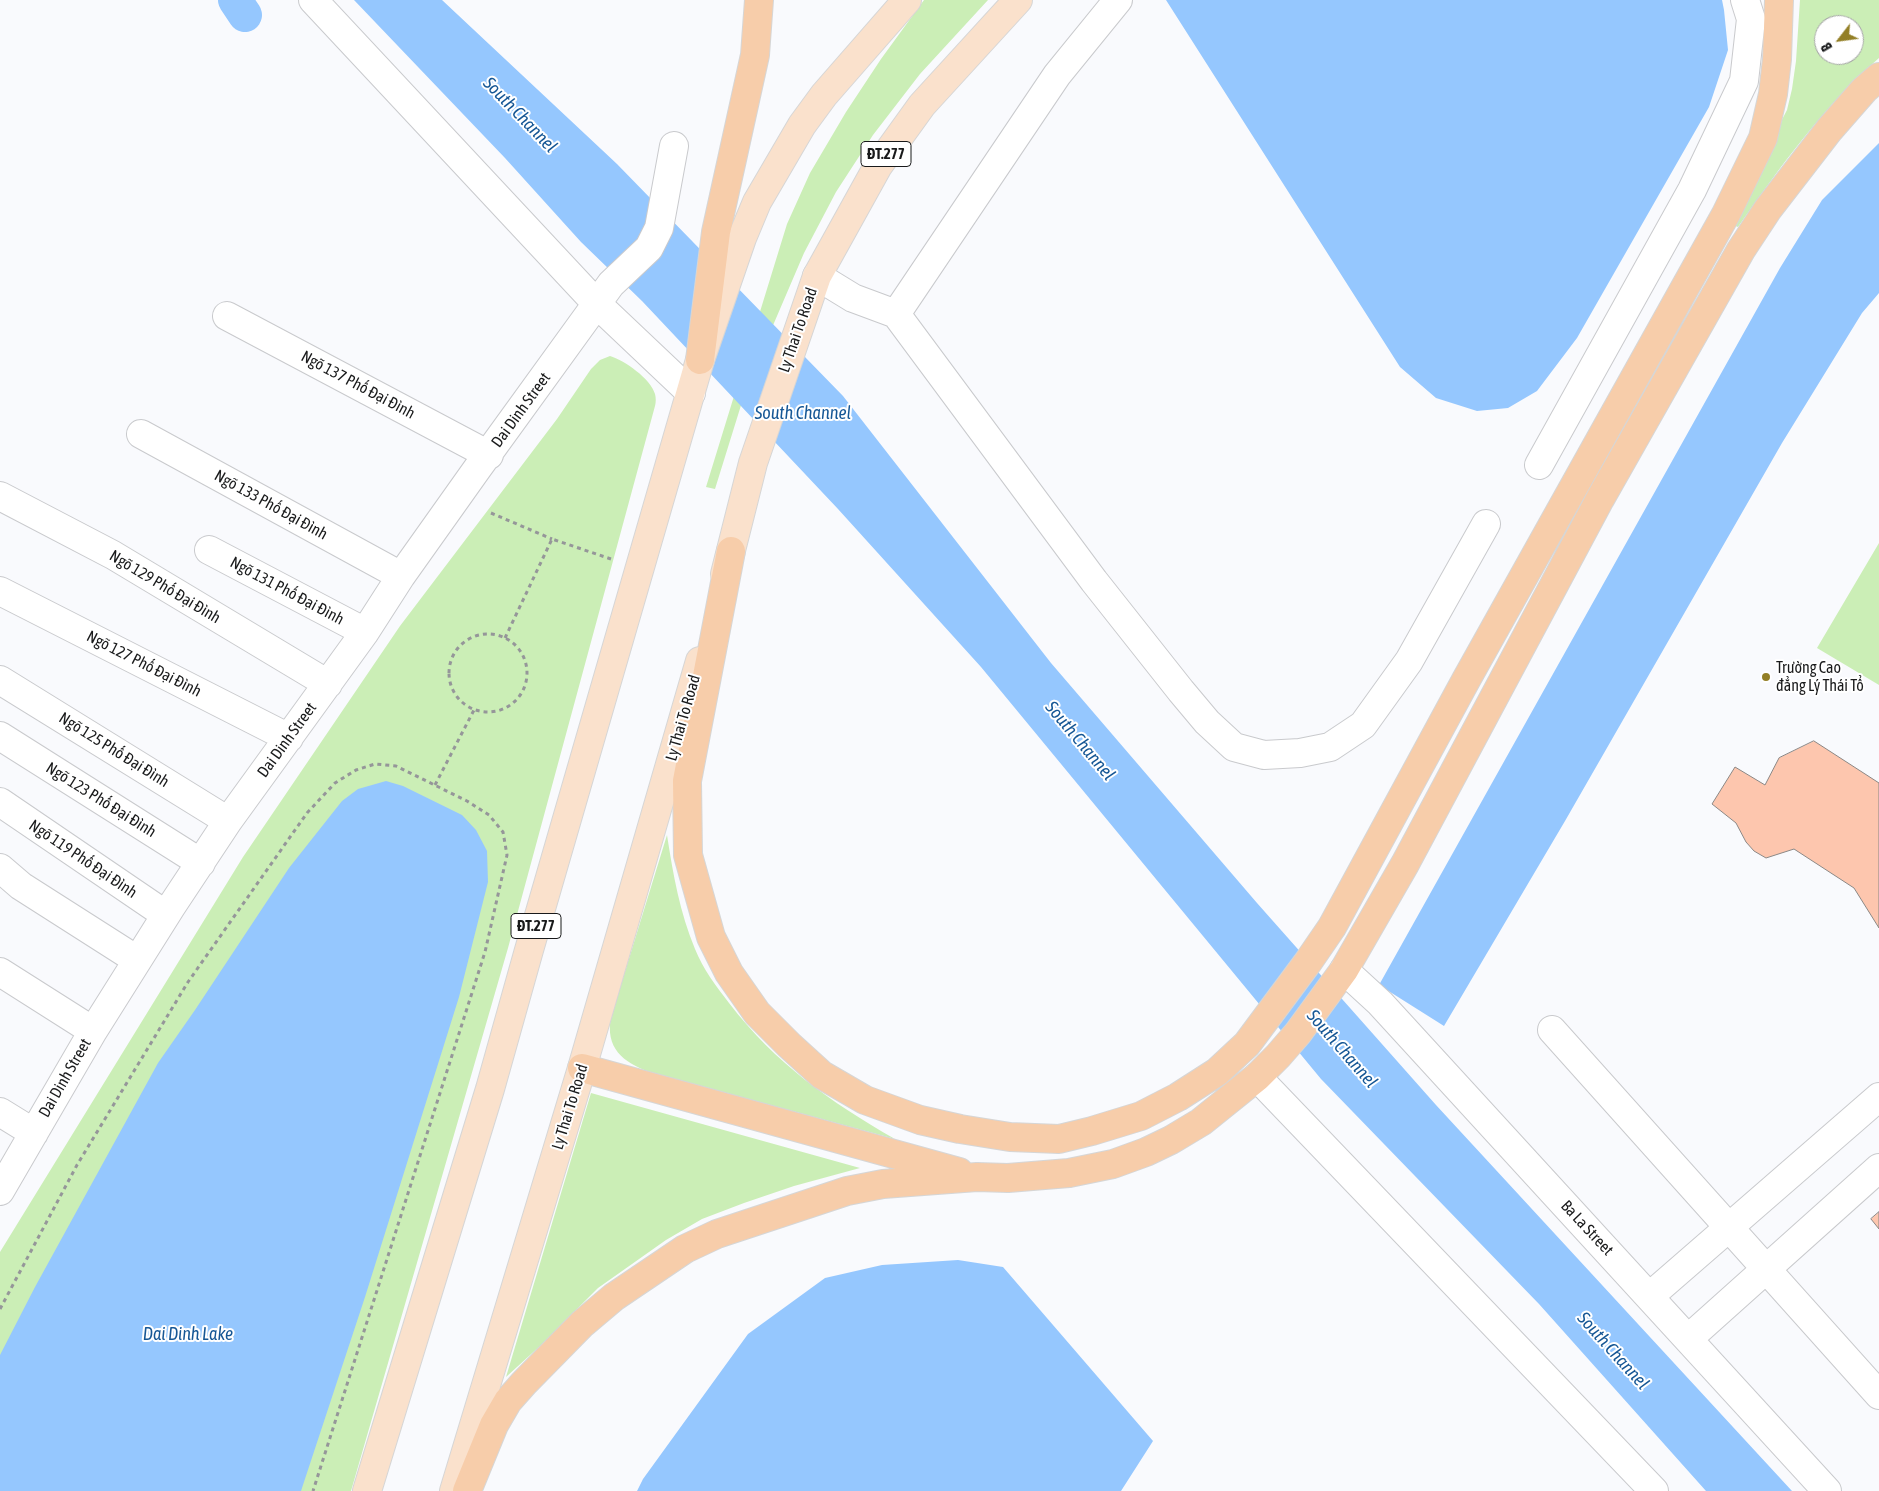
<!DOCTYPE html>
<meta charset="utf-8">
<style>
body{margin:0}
#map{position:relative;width:1879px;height:1491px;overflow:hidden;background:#f9fafd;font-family:"Asap Condensed",sans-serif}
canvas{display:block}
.north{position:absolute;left:1814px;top:15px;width:50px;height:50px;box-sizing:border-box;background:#fff;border:1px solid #a3a3a4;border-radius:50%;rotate:240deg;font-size:14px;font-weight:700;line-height:20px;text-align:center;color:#191a1b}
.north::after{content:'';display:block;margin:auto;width:18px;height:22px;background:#937f26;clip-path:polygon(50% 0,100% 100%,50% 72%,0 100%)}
</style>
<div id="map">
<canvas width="1879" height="1491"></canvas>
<div class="north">B</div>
</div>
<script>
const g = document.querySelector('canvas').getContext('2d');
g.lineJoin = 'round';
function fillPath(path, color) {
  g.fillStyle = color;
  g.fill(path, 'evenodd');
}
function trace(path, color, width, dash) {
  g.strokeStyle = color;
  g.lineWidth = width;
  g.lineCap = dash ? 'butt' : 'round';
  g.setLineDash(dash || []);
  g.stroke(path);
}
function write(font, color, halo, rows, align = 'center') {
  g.font = font + ' "Asap Condensed",sans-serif';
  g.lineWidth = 4;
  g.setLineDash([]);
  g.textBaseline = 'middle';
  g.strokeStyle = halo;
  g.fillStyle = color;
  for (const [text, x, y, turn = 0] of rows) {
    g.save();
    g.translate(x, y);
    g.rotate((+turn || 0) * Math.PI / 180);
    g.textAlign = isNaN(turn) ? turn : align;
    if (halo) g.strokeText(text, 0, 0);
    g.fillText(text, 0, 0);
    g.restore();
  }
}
const green = new Path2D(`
 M924 0H988L920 74 873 135 836 192 804 253 747 386 715 489 706 487 787 224 810 173 846 112 881 59Z
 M1800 0H1879V58C1823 107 1780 167 1738 227L1728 223 1787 110 1792 89 1796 61ZM1824 25H1854V55H1824Z
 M610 356C624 360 651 379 655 394 656 398 656 402 655 406L508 948 351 1491H0V1252L243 857 400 626 557 419 591 369 600 360Z
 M1879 543V685L1817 648Z
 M667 835C673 874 680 913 695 949 703 969 716 986 729 1003 776 1064 829 1101 895 1139L649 1072C623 1062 605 1048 611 1017Z
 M591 1093 860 1168 794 1186 744 1203 702 1219 666 1240 598 1288 540 1346 506 1377Z`);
const water = new Path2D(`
 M354 0H442L617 164 843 396 1051 663 1257 903 1436 1105 1792 1491H1706L1539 1304 1321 1079 981 667 838 509 642 301 581 242 505 158Z
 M1166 0H1722L1724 10 1728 50 1709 107 1577 338 1537 391 1508 408 1477 411 1436 398 1400 367Z
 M1879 143V293L1862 313 1782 443 1565 821 1444 1026 1379 985 1780 268 1822 200Z
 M386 781 403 786 462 815 476 830 487 851 488 882 459 997 365 1297 301 1491H0V1355L35 1287 158 1063 195 1010 289 868 342 801 358 789Z
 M958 1260 1003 1267 1153 1441 1121 1491H637L643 1479 748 1334 825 1278 882 1265Z`);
const canal = new Path2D(`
 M235 0 245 15`);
const building = new Path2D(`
 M1814 741 1879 783V928L1854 888 1794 849 1766 858 1754 851 1746 842 1736 823 1712 804 1735 767 1765 785 1779 758Z
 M1879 1212V1229L1871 1219Z`);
const path = new Path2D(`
 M491 513 552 539
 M449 673a39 39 0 1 1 78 0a39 39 0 1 1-78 0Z
 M505 638 552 539 611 559
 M435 785 474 710
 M0 1309 77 1165 188 982 307 813 335 783 356 770 375 764 396 766 467 801 489 815 503 832 507 855 485 952 313 1491`);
const minor = new Path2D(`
 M313 0 597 304 691 393
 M817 276 853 298 896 314 1094 581 1181 691 1207 722 1234 747 1264 755 1300 753 1330 747 1363 725 1409 661 1486 524
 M896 314 1057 75 1118 0
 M227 316 489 455
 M141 434 401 576
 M1539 465 1692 190 1744 81 1751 19 1745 0
 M0 496 113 555 328 684
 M209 550 365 632
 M0 591 289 738
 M0 680 228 821
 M0 736 201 863
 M0 802 166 915
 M0 868 21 886 137 960
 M1344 970 1380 1003 1827 1491
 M0 972 93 1031
 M1552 1030 1879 1395
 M1257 1077 1654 1491
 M0 1112 34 1133
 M0 1191 93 1031 171 907 228 821 365 632 401 576 477 469 611 284 649 248 659 228 674 146
 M1650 1296 1879 1097
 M1688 1339 1879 1168`);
const major = new Path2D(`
 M725 574 753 463 817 276 878 166 922 105 1018 0
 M367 1491 490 1089 529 950 700 360 742 238 757 202 802 125 824 95 907 0
 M454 1491 582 1068 700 661`);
const highway = new Path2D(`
 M700 360 716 232 755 55 759 0
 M731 551 687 781 688 855 711 937 729 973 757 1013 789 1045 822 1075 865 1100 920 1120 960 1129 1010 1137 1059 1139 1092 1131 1141 1116 1178 1097 1217 1072 1247 1044 1308 962 1332 927 1466 680 1726 214 1763 138 1773 94 1777 59 1779 0
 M582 1068 959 1172
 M467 1491 494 1425 508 1401 524 1383 582 1324 614 1297 685 1249 717 1234 847 1191 883 1184 977 1177 1008 1178 1069 1173 1113 1164 1146 1152 1171 1140 1201 1122 1257 1077 1278 1056 1298 1033 1344 970 1405 864 1600 499 1741 250 1768 209 1829 130 1864 90 1879 77`);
const markers = [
 [1766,677,5,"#937f26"]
];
const shields = [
 [886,154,50],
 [536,926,50]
];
const shieldNames = [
 ["ĐT.277",886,154],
 ["ĐT.277",536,926]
];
const streetNames = [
 ["Ly Thai To Road",798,330,-71],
 ["Ngõ 137 Phố Đại Đình",358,385,28],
 ["Dai Dinh Street",521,410,-54],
 ["Ngõ 133 Phố Đại Đình",271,505,29],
 ["Ngõ 129 Phố Đại Đình",165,587,31],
 ["Ngõ 131 Phố Đại Đình",287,591,28],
 ["Ngõ 127 Phố Đại Đình",144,664,27],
 ["Ly Thai To Road",683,718,-74],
 ["Dai Dinh Street",287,740,-54],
 ["Ngõ 125 Phố Đại Đình",114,750,32],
 ["Ngõ 123 Phố Đại Đình",101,800,32],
 ["Ngõ 119 Phố Đại Đình",83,859,34],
 ["Dai Dinh Street",65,1078,-60],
 ["Ly Thai To Road",570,1107,-73],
 ["Ba La Street",1587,1228,47]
];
const poiNames = [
 ["Trường Cao",1776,668],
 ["đẳng Lý Thái Tổ",1776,686]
];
const waterNames = [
 ["South Channel",520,115,46],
 ["South Channel",803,413],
 ["South Channel",1080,741,50],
 ["South Channel",1342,1049,49],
 ["Dai Dinh Lake",188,1334],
 ["South Channel",1613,1351,48]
];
fillPath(green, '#cbeeb6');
fillPath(water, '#95c7fe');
trace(canal, '#95c7fe', 34);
fillPath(building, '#fdc6ae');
trace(building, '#8b8886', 1);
trace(minor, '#c9cacd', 30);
trace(major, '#d6d6d6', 30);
trace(highway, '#d6d6d6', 30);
trace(path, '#959699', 3, [4, 4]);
trace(minor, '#fff', 28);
trace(major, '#fae1cc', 28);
trace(highway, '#f7cdaa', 28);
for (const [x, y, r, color] of markers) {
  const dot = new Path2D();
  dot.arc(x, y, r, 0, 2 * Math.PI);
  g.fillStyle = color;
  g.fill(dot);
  trace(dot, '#fff', 2);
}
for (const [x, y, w] of shields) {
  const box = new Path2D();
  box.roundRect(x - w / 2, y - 12.5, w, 25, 4);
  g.fillStyle = '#fff';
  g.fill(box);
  trace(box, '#191a1b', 1);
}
write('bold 15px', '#191a1b', null, shieldNames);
write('16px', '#191a1b', '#fff', streetNames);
write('16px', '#191a1b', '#fff', poiNames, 'left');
write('italic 18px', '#165795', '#fff', waterNames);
</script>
